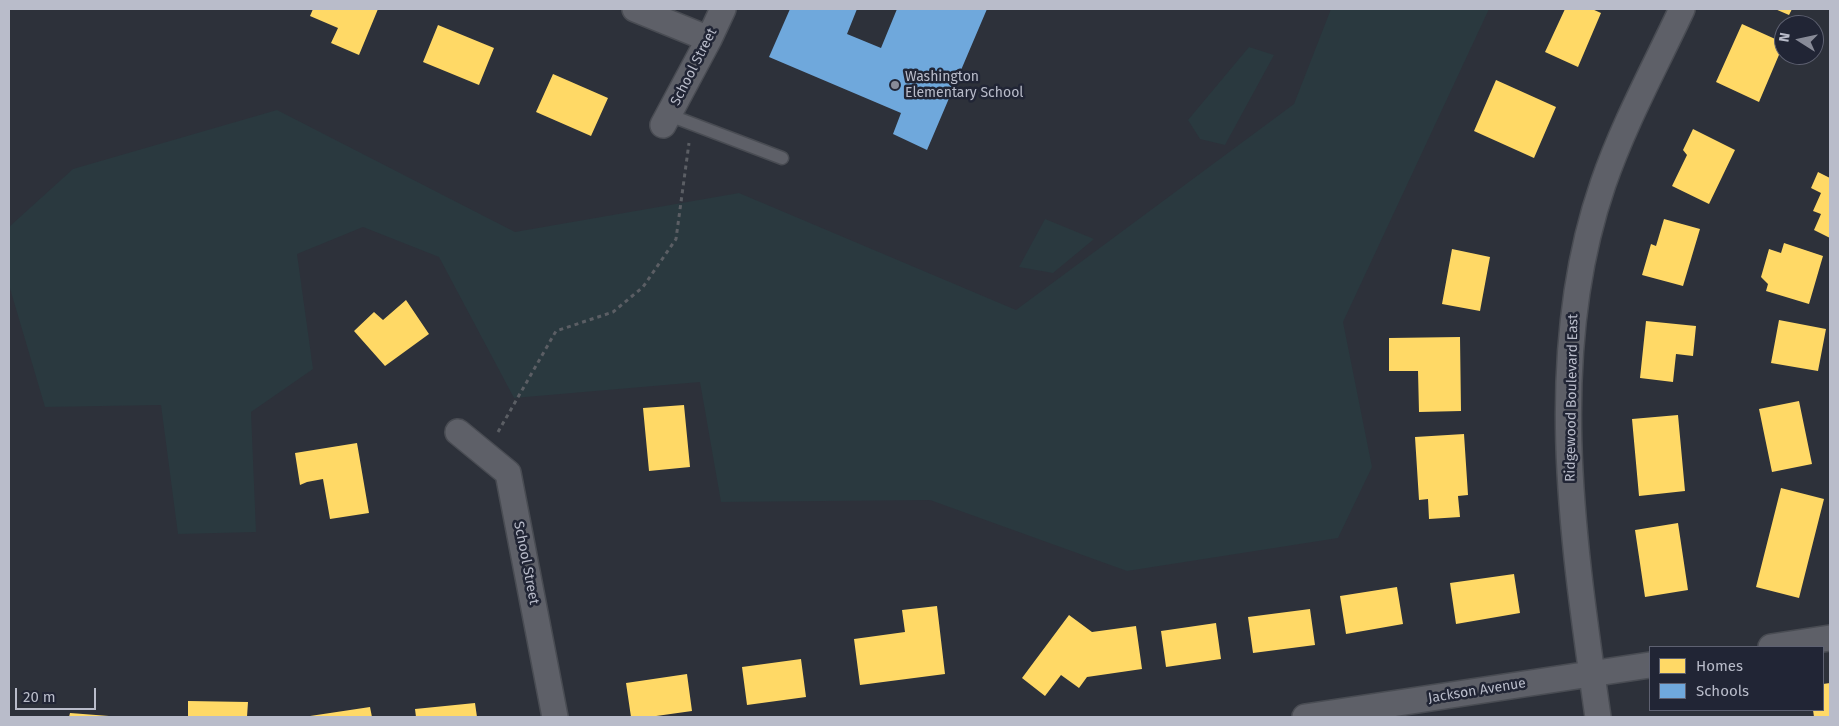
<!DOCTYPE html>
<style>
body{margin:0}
#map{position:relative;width:1839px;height:726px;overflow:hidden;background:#2d313a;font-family:"Fira Sans",sans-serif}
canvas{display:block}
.frame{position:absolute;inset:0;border:10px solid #b9bcca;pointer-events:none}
.legend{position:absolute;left:1649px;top:646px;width:175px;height:65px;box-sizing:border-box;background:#212535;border:1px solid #5e6171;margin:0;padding:6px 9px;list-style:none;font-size:15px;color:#b9bcca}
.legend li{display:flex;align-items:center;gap:10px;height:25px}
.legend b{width:25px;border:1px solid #5e6171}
.north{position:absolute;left:1774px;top:15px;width:50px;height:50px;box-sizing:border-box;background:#212535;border:1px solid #5e6171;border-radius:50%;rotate:280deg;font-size:14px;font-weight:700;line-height:20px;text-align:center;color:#b9bcca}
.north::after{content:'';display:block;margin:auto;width:18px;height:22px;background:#888b98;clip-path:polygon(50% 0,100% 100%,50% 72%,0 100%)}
.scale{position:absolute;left:15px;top:688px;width:81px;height:22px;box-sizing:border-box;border:2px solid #b9bcca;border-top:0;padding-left:6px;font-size:15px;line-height:18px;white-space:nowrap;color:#b9bcca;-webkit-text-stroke:4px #212535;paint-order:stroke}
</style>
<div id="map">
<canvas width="1839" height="726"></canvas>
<div class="frame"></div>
<ul class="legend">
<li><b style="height:14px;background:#ffd966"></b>Homes</li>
<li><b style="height:14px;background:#6fa8dc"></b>Schools</li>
</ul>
<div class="north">N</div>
<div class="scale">20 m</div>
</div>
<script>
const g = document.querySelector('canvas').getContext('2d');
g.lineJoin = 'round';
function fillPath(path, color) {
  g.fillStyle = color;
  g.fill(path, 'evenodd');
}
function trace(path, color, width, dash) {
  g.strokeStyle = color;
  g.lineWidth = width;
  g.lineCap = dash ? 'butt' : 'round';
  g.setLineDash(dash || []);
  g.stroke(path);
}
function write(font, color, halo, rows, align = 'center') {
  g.font = font + ' "Fira Sans",sans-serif';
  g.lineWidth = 5;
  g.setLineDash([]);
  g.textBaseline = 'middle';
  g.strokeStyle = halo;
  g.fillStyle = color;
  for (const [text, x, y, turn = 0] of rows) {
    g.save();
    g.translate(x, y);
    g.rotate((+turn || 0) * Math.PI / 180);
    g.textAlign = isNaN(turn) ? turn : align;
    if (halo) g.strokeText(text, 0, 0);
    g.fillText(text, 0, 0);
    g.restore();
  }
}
const green = new Path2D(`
 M1331 9H1489L1343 322 1372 467 1338 538 1127 571 930 500 721 502 700 382 514 398 439 257 363 227 297 254 313 369 251 412 256 532 178 534 161 405 45 407 9 285V227L73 169 277 110 515 232 739 193 1016 310 1294 104Z
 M1249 47 1274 55 1225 145 1200 139 1188 120Z
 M1045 219 1094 239 1053 273 1019 267Z`);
const homes = new Path2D(`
 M313 9H378L359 55 331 43 338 28 310 16Z
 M1565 9H1592L1601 13 1578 67 1545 52Z
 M1775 9H1792L1789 15Z
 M1742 24 1784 43 1759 102 1716 82Z
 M438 25 494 48 479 85 423 62Z
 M553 74 608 98 591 136 536 112Z
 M1496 80 1556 107 1534 158 1474 131Z
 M1693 129 1735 150 1709 204 1672 186 1687 155 1683 150Z
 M1818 172 1830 178V238L1814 230 1821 214 1813 211 1821 193 1811 188Z
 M1664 219 1700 229 1683 286 1642 275 1651 244 1656 246Z
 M1784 243 1823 256 1809 304 1766 291 1768 284 1761 277 1769 249 1781 253Z
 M1452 249 1490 257 1480 311 1442 304Z
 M406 300 429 334 385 366 354 331 374 312 383 320Z
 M1779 320 1826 329 1818 371 1771 363Z
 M1646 321 1696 326 1693 356 1676 354 1673 382 1640 378Z
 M1460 337 1461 411 1419 412 1418 371H1389V338Z
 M1799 401 1812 464 1772 472 1759 409Z
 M684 405 690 467 649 471 643 408Z
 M1678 415 1685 491 1639 496 1632 419Z
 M1464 434 1468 495 1458 496 1460 517 1429 519 1428 499 1419 500 1415 437Z
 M357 443 369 513 330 519 323 479 307 482 300 485 295 453Z
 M1781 488 1824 499 1799 598 1756 587Z
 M1678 523 1688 590 1645 597 1635 530Z
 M1514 574 1520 613 1456 624 1450 583Z
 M1397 587 1403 624 1346 634 1340 596Z
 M937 606 945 674 860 685 854 639 905 632 902 610Z
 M1310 609 1315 645 1253 653 1248 617Z
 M1069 615 1092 632 1136 626 1142 669 1087 677 1079 688 1061 675 1045 696 1022 678Z
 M1216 623 1221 659 1166 667 1161 631Z
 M801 659 806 697 747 705 742 667Z
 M687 674 692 711 649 717H631L626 683Z
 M1830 683V717H1814L1813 710H1823V684Z
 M188 701 248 702 247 717H188Z
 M475 703 477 717H416L415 709Z
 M370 707 372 717H310V716Z
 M70 713 109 716V717H69Z`);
const schools = new Path2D(`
 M790 9H857L847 34 881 48 897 9H987L927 150 893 134 901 113 769 57Z`);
const path = new Path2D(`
 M498 432 556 331 613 312 643 287 676 239 689 143`);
const service = new Path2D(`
 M669 115 782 158`);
const minor = new Path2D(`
 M635 9 709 39
 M663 125 709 39 723 9
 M458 432 508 473 555 717
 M1771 647 1830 638
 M1305 717 1650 665
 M1598 717C1573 542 1544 355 1603 184 1624 123 1655 67 1682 9`);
const markers = [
 [895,85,5,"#888b98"]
];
const streetNames = [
 ["School Street",694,67,-63],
 ["Ridgewood Boulevard East",1572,398,-89],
 ["School Street",526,563,79],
 ["Jackson Avenue",1477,691,-9]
];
const poiNames = [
 ["Washington",905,77],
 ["Elementary School",905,93]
];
fillPath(green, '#2a393f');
fillPath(homes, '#ffd966');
fillPath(schools, '#6fa8dc');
trace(service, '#494c53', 15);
trace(minor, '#494c53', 28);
trace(path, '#5b5e64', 3, [4, 4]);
trace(service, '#5e6068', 12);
trace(minor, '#5e6068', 25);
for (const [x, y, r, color] of markers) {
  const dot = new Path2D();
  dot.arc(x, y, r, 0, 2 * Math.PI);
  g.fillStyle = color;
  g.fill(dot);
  trace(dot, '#212535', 2);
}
write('14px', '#b9bcca', '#212535', streetNames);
write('14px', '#b9bcca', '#212535', poiNames, 'left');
</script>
